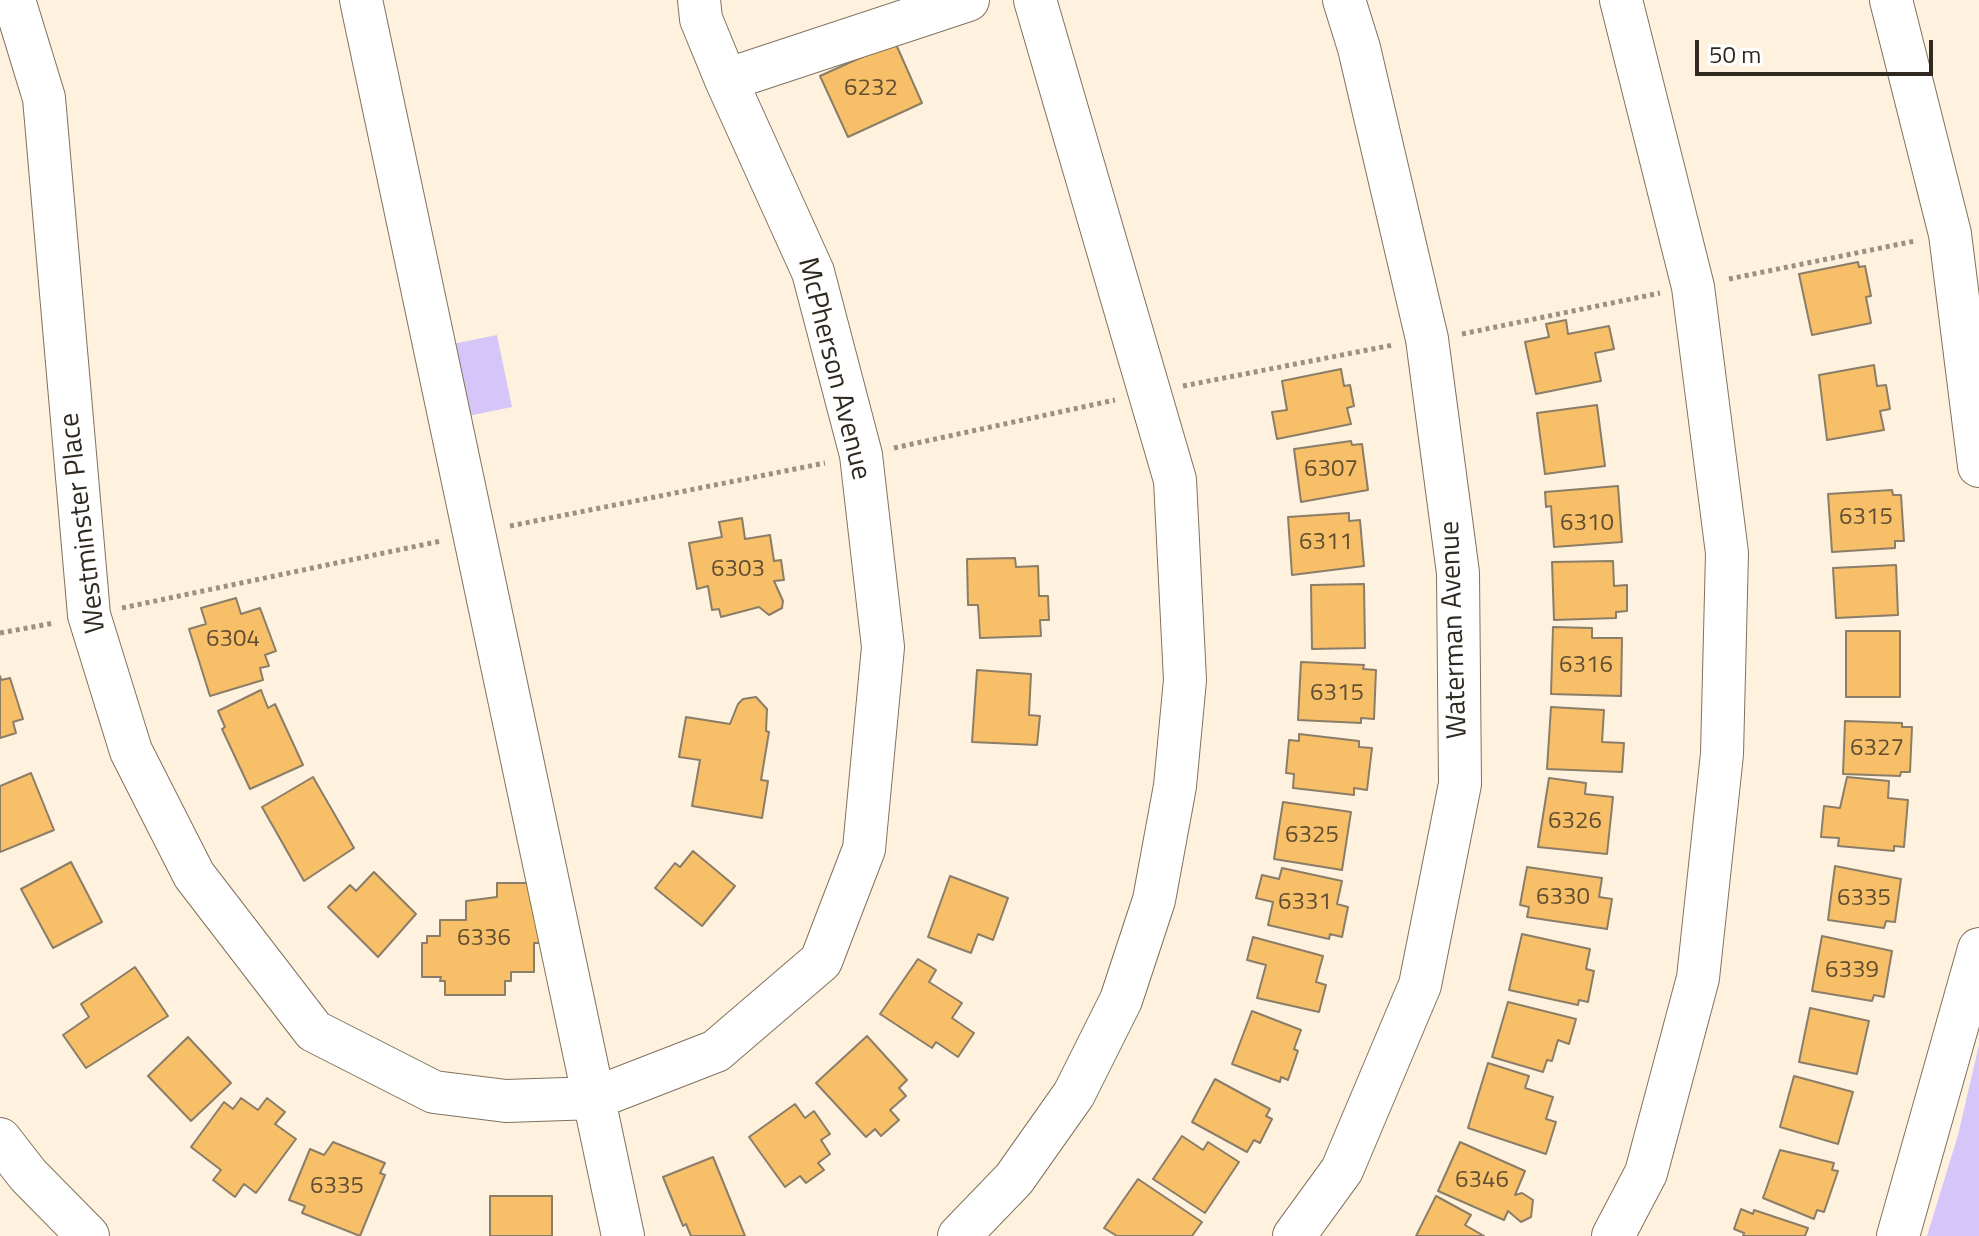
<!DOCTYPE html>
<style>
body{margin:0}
#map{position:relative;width:1979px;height:1236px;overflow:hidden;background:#fef2df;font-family:"Titillium Web",sans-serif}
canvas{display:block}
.scale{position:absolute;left:1695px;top:40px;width:238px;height:36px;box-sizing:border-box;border:4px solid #2f2920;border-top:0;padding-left:10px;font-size:24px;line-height:28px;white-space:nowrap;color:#2f2920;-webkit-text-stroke:6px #fff;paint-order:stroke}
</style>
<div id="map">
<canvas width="1979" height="1236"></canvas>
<div class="scale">50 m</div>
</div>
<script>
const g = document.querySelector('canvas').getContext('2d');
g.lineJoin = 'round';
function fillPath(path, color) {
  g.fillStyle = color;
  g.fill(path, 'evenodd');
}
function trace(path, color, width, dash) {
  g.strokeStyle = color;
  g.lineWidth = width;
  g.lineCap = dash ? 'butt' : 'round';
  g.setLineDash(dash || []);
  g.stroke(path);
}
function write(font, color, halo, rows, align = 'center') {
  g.font = font + ' "Titillium Web",sans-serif';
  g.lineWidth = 6;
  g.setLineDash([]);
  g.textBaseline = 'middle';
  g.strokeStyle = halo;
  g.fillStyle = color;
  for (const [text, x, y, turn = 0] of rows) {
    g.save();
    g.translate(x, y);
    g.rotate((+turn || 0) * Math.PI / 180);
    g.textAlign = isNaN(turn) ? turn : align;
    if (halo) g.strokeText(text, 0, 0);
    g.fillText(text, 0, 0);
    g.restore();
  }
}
const green = new Path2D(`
 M497 335 512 407 468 416 453 344Z
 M1979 1045V1236H1927L1958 1135Z`);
const building = new Path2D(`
 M895 42 922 103 848 137 820 76Z
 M1858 262 1859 267 1865 266 1871 296 1866 297 1871 323 1812 335 1799 274Z
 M1566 320 1568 334 1609 326 1614 349 1595 353 1601 381 1536 394 1525 342 1549 337 1546 324Z
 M1874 365 1877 386 1886 385 1890 409 1880 411 1884 430 1827 440 1819 375Z
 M1341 369 1344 386 1350 385 1354 406 1347 408 1351 424 1277 439 1272 412 1287 410 1282 381Z
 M1597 405 1605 466 1545 474 1537 413Z
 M1351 441 1352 445 1362 444 1368 490 1301 502 1294 449Z
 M1618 486 1622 542 1554 547 1551 506 1546 507 1545 492Z
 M1892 490 1893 495H1901L1904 541H1895V548L1832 552 1828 494Z
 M1349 513V521L1360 520 1364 566 1292 575 1288 517Z
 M742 518 745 539 770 535 774 561 781 560 784 580 774 581 783 601 782 608 769 615 759 607 721 617 719 609 712 610 708 586 697 589 689 543 722 537 719 522Z
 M1015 558 1016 567 1038 566 1039 596H1048L1049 620H1040L1041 636 980 638 978 605H968L967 559Z
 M1613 561 1614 586 1627 585V611L1616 612V618L1554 620 1552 562Z
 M1896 565 1898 615 1836 618 1833 568Z
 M1364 584 1365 648 1312 649 1311 585Z
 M236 598 241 614 260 608 276 651 265 655 269 666 260 668 263 680 210 696 189 629 206 624 201 608Z
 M1553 627 1592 628V638H1622L1621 696 1551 694Z
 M1846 631H1900V697H1846Z
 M1301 662 1364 665 1363 669 1376 670 1374 719 1361 718V723L1298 720Z
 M977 670 1031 674 1029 715 1040 716 1037 745 972 742Z
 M0 676 1 680 10 678 23 719 13 722 16 733 0 738Z
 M261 690 268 708 275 704 303 765 250 789 222 729 225 727 218 711Z
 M756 697 767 709 766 731 769 732 761 780 768 781 762 818 692 806 700 760 679 757 686 717 730 724 738 704 743 699Z
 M1551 707 1604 710 1602 742 1624 743 1622 772 1547 769Z
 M1845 721 1902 723V727H1912L1910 772H1901L1900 776 1843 774Z
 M1299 734 1359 741V747L1372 748 1367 790 1354 788V795L1293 788 1294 774 1286 773 1289 740 1299 741Z
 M31 773 54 830 0 852V786Z
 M313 777 354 848 304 881 262 807Z
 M1847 777 1889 781 1888 798 1908 800 1904 847 1894 846V851L1838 846 1839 838 1821 837 1824 806 1840 808Z
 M1549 778 1586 783 1585 794 1613 797 1607 854 1538 847Z
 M1283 802 1351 812 1342 870 1274 859Z
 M693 851 735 886 702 926 655 888 675 863 680 867Z
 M71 862 102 922 53 948 21 889Z
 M1835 866 1901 879 1895 922 1886 921 1884 928 1828 920Z
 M1527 867 1602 878 1599 897 1612 899 1607 929 1527 917 1529 907 1520 905Z
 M1282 868 1342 881 1337 904 1348 907 1342 937 1330 934 1329 939 1268 925 1273 902 1256 898 1262 875 1279 879Z
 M374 872 416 914 378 957 328 907 350 885 356 891Z
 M950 876 1008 898 993 940 978 934 971 953 928 937Z
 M497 883H536L541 943H534V972H511V981H505V995H445V981H440L441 977H422V943H427V936H440V920H466V901L497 897Z
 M1522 934 1590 949 1586 969 1594 971 1588 1002 1579 1000 1578 1005 1509 990Z
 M1822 936 1892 951 1884 997 1874 995 1872 1001 1812 991Z
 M1253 937 1323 956 1316 982 1326 985 1319 1012 1257 998 1266 965 1247 960Z
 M918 959 936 970 929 982 962 1003 952 1018 974 1033 958 1057 936 1042 932 1048 880 1014Z
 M135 967 168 1016 86 1068 63 1035 89 1017 81 1004Z
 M1508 1002 1576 1019 1569 1044 1558 1040 1552 1061 1547 1060 1543 1072 1492 1057Z
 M1810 1008 1869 1021 1857 1074 1799 1062Z
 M1252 1011 1301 1030 1294 1049 1298 1051 1288 1080 1281 1077 1280 1082 1232 1064Z
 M867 1036 907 1080 899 1088 906 1096 890 1110 899 1120 881 1136 875 1129 866 1137 816 1083Z
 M188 1037 231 1083 191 1121 148 1076Z
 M1488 1063 1529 1076 1525 1088 1553 1097 1546 1119 1556 1122 1546 1154 1468 1128Z
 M1794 1076 1853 1092 1838 1144 1780 1127Z
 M1215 1079 1270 1109 1266 1116 1272 1119 1260 1143 1254 1140 1247 1152 1192 1122Z
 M241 1098 258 1110 267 1098 285 1112 275 1124 296 1139 256 1193 244 1184 235 1197 213 1180 221 1170 191 1147 224 1102 233 1109Z
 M795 1104 805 1118 814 1111 830 1134 821 1140 830 1154 818 1163 824 1170 806 1183 800 1176 785 1187 749 1137Z
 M1182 1136 1203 1150 1208 1142 1239 1162 1205 1213 1153 1179Z
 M333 1142 385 1163 380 1173 385 1175 360 1236 302 1213 305 1206 289 1200 310 1149 324 1155Z
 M1460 1142 1525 1171 1515 1195 1522 1193 1533 1200 1531 1217 1521 1222 1508 1211 1504 1220 1438 1191Z
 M1780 1150 1834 1163 1832 1170 1838 1171 1824 1212 1817 1210 1814 1219 1763 1198Z
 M713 1157 745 1236H691L686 1224 683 1226 663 1177Z
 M1138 1179 1202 1222 1192 1236H1117L1104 1228Z
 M490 1196H552V1236H490Z
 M1436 1196 1471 1215 1465 1225 1484 1236H1416Z
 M1741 1209 1753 1214 1754 1210 1808 1228 1805 1236H1743L1744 1233 1734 1229Z`);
const path = new Path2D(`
 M1729 279 1915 241
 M1462 334 1660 293
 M1183 386 1393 345
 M894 448 1115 400
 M510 526 825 463
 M122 608 441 541
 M0 633 54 623`);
const minor = new Path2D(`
 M14 0 44 98 89 615 131 751 194 875 314 1031 434 1092 506 1101 595 1098 716 1051 821 961 864 849 883 647 861 455 813 272 726 80 701 19 699 0
 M361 0 623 1236
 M1891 0 1950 234 1979 466
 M726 80 968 0
 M0 1139 28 1175 88 1236
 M959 1236 1014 1179 1074 1094 1121 1000 1154 900 1175 786 1185 680 1175 480 1035 0
 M1294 1236 1342 1170 1420 985 1460 784 1458 573 1427 339 1359 48 1344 0
 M1613 1236 1646 1173 1698 978 1722 754 1727 553 1693 287 1621 0
 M1898 1236 1979 949`);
const numberNames = [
 ["6232",871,89],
 ["6307",1331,470],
 ["6315",1866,518],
 ["6310",1587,524],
 ["6311",1326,543],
 ["6303",738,570],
 ["6304",233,640],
 ["6316",1586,666],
 ["6315",1337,694],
 ["6327",1877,749],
 ["6326",1575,822],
 ["6325",1312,836],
 ["6330",1563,898],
 ["6335",1864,899],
 ["6331",1305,903],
 ["6336",484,939],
 ["6339",1852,971],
 ["6346",1482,1181],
 ["6335",337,1187]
];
const streetNames = [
 ["McPherson Avenue",833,369,76],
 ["Westminster Place",84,523,-97],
 ["Waterman Avenue",1455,630,-92]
];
fillPath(green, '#d5c5f9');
fillPath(building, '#f6bf68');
trace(building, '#8b7d68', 2);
trace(minor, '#80725d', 44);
trace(path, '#9a9183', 5, [4, 4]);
trace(minor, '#fff', 42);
write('24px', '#614e32', null, numberNames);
write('28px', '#2f2920', '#fff', streetNames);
</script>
